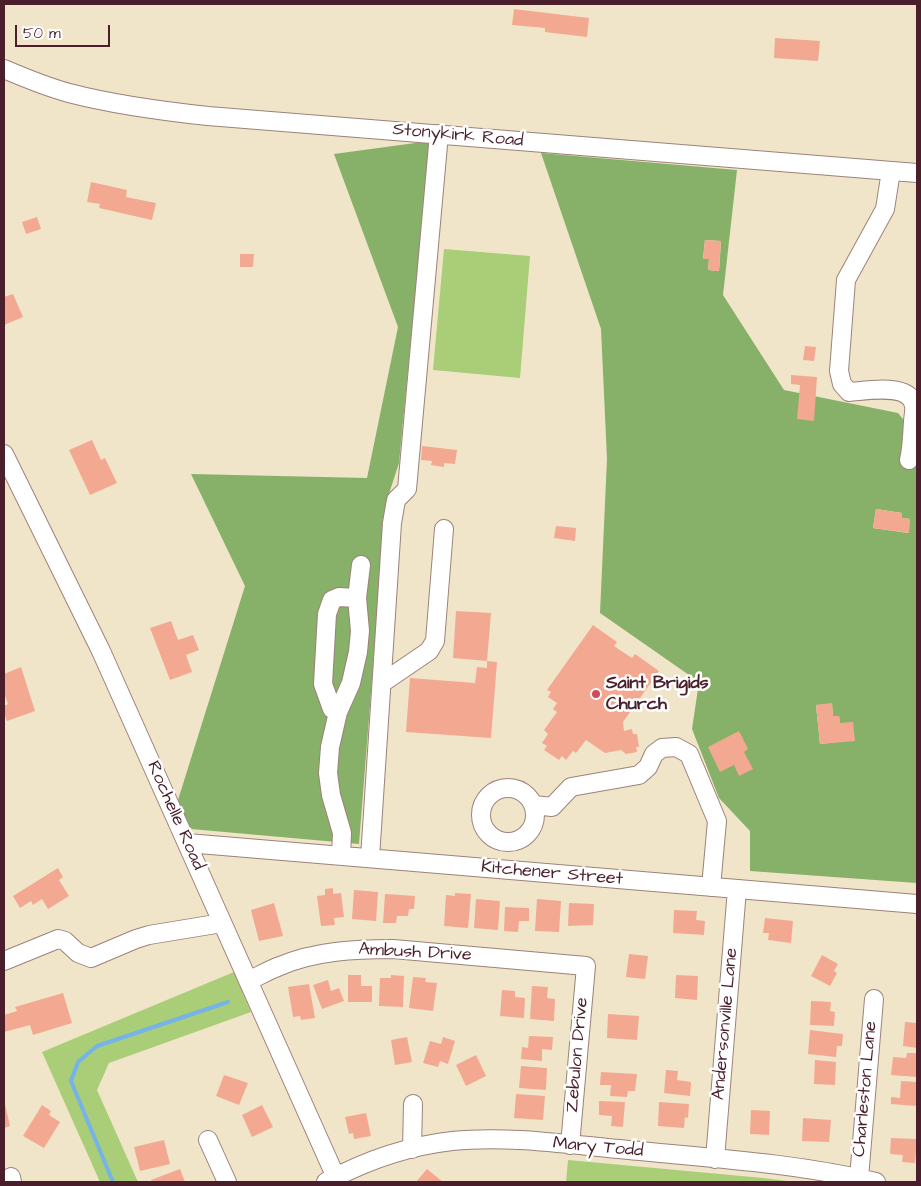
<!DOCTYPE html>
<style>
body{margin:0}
#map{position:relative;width:921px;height:1186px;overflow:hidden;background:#f0e5c9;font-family:"Architects Daughter",sans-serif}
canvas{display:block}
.frame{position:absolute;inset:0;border:5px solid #4a1f2b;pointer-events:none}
.scale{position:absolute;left:15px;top:25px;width:95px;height:22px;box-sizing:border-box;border:2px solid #4a1f2b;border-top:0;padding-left:6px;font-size:15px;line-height:18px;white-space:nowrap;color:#4a1f2b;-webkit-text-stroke:4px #fff;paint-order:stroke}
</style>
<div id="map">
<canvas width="921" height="1186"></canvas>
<div class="frame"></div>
<div class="scale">50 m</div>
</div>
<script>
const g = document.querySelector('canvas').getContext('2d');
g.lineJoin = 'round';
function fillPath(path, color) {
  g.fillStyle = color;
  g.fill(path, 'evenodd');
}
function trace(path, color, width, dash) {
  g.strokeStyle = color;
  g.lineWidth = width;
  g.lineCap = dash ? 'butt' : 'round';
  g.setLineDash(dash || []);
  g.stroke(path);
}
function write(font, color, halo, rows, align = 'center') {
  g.font = font + ' "Architects Daughter",sans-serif';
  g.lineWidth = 5;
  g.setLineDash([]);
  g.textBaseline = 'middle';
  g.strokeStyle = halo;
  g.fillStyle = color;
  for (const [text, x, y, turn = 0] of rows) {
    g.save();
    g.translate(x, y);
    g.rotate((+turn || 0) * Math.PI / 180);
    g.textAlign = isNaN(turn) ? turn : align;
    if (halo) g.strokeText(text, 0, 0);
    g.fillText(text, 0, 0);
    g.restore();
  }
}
const green = new Path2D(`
 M444 249 530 256 520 378 433 370Z
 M234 972 251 1012 109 1063 97 1090 138 1182H100L42 1052Z
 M568 1160 763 1178 795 1182H566Z`);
const forest = new Path2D(`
 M430 141 399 463 386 503 359 844 191 829 178 800 245 586 191 474 367 478 398 327 334 154Z
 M541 153 737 170 723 295 784 390 898 413 917 436V883L750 871V831L719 798 692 729 699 682 600 613 607 459 601 329ZM705 240 721 241 719 271 708 270 709 259 703 258ZM876 509 902 513V518L910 519 908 533 873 528ZM832 704 833 716H839L840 723 855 740 820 744 816 705Z`);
const stream = new Path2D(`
 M113 1182 71 1081 78 1062 97 1046 228 1002`);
const building = new Path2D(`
 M514 9 589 18 587 37 545 32V28L512 25Z
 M775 38 820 41 818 61 774 58Z
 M91 182 127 190 126 197 156 203 152 220 99 208 100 204 87 202Z
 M37 217 41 229 26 234 22 222Z
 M705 240 721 241 719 271 708 270 709 259H703Z
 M240 254H254L253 267H240Z
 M13 294 23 317 4 325V297Z
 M805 346 816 347 814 361 803 360Z
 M791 375 817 377 814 421 797 419 800 385 791 384Z
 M92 440 101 460 105 458 117 483 90 495 69 450Z
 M422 446 457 450 455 464 444 463V467L431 465 432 461 421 460Z
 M876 509 902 513V518L910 519 909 533 873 528Z
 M556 526 576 528 575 541 554 538Z
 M456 611 491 613 487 661 497 662 491 738 406 732 410 678 475 683 477 667 487 668V661L453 658Z
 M171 621 178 640 193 635 199 650 186 655 192 672 170 680 150 628Z
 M593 625 617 642 614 646 632 658 635 654 659 671 623 722 624 731 632 729 633 734H637L639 747H636L637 752 626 754 621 750 605 753 586 740 576 753 573 751 566 760 562 756 559 760 544 750 547 746 542 743 548 734 544 730 557 712 553 709 557 703 548 697 551 692 547 690Z
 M21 667 35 711 7 721 4 713V706L8 704 4 693V674Z
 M832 703 833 716H839L840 723 853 722 855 741 820 744 816 705Z
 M739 731 748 749 744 752 753 769 739 776 734 765 720 772 708 747Z
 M58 868 63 877 59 880 69 896 48 909 42 899 33 905 31 901 20 908 13 896Z
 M333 888V894L341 893 344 917 334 918 335 925 321 926 317 896 325 895V889Z
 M354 890 378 892 376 921 352 919Z
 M455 893 471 894 468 928 444 926 446 895 455 896Z
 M385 894 415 896 414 909H409L408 916H397L396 923H383Z
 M476 899 500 901 498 930 474 928Z
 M537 899 561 901 559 932 535 931Z
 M274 903 283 936 259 941 251 910Z
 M569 903 594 904 593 925 568 926Z
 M505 907 529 908V921H519L518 932 504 931Z
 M674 910 697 911 696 920 705 921 704 935 673 933Z
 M765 918 793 921 791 943 768 940 769 933H763Z
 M629 954 648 956 645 979 626 977Z
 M822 955 838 964 834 971 837 973 830 986 811 976Z
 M348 975H361V986H372V1002H348Z
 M391 975 404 976 403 1007 379 1006 380 978H391Z
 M676 975 698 976 697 1000 675 998Z
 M413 977 426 978 425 982 437 983 433 1011 409 1008Z
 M328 980 331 991 339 988 344 1001 322 1009 313 985Z
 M309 984 315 1018 301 1020 300 1016 293 1017 288 987Z
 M532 986 548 987 547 998 555 999 554 1021 530 1019Z
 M502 990 515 991V997L525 998 524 1018 500 1016Z
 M63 993 72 1023 33 1035 30 1025 4 1032V1015L17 1011 15 1007Z
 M811 1001 831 1002 830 1011 835 1012 834 1026 810 1025Z
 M608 1014 639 1016 637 1040 607 1038Z
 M905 1022 917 1023V1048L903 1046Z
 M810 1030 843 1034 842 1046H837L836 1057 808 1054Z
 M529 1036 553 1037 552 1050 542 1049V1061L521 1059 522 1047 528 1048Z
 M407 1037 412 1062 395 1065 391 1040Z
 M443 1037 455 1041 448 1064 440 1061 438 1067 423 1063 430 1041 441 1044Z
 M907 1053H917V1077L891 1075 893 1057 906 1058Z
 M476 1055 486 1076 466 1086 456 1065Z
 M815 1060 836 1062 835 1085 814 1084Z
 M521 1066 547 1068 546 1090 519 1088Z
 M666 1070 678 1071 677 1080 691 1082 690 1096 664 1093Z
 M601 1072 637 1074 635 1091H628L627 1097 610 1096 611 1085H600Z
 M224 1075 248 1083 239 1105 216 1096Z
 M901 1081 917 1082V1106L891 1104V1097L900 1098Z
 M516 1094 545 1096 543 1120 514 1118Z
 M4 1100 10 1126 4 1128Z
 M599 1101 625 1102 623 1127 611 1126 612 1116 599 1115Z
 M659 1102 689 1104 688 1118 685 1117 684 1128 658 1126Z
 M42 1105 51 1111 49 1115 60 1122 44 1148 23 1136Z
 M262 1105 273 1127 252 1137 242 1115Z
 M751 1110 770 1111 769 1135 750 1134Z
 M366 1113 371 1136 354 1139 353 1133 349 1134 345 1117Z
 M803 1118 831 1120 829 1142 802 1141Z
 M891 1138 917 1139 915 1163 902 1162 903 1155 890 1154Z
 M164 1140 170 1164 140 1171 134 1147Z
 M180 1169 185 1182H152L151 1180Z
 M427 1169 443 1182H416Z`);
const minor = new Path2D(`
 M4 69C25 78 47 87 69 93 115 105 161 111 208 116L917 173
 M891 171 885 209 846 280 839 371 842 384 849 392C866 391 911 382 914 406 915 411 913 417 913 422 912 435 912 448 909 460
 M4 454 101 651 338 1182
 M382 683 429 651 435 641 444 529
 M338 712 332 709 323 684 327 614 332 600 339 597 357 598
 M481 815a27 27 0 1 1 54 0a27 27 0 1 1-54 0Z
 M534 805 552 807 571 787 639 775 648 767 654 754 662 748 676 747 689 754 717 821 711 887
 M187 843 917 904
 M341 856 342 833 331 795 328 773 330 747 338 712 351 683 358 652 360 631 357 598 361 565
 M370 858 392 523 396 500 407 489 439 134
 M4 961 58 939 65 941 78 953 91 958 136 939 149 935 222 923
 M248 981C259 976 269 970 280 966 315 951 355 949 393 949L586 966 570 1145
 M208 1140 227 1182
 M412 1149 413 1104
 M715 1159 737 889
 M11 1177 12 1182
 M859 1178 874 999
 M326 1182C365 1161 408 1146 452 1141 510 1135 571 1145 629 1150 711 1158 795 1163 876 1182`);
const markers = [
 [596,694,5,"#d1495b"]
];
const streetNames = [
 ["Stonykirk Road",458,136,5],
 ["Rochelle Road",175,816,66],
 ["Kitchener Street",552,874,5],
 ["Ambush Drive",415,953,3],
 ["Andersonville Lane",726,1024,-85],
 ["Zebulon Drive",578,1055,-85],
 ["Charleston Lane",866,1089,-85],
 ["Mary Todd",598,1148,5]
];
const poiNames = [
 ["Saint Brigids",606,684],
 ["Church",606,705]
];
fillPath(green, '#aace77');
fillPath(forest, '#87b168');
trace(stream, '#75b3e8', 4);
fillPath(building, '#f3a991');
trace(minor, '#9d827a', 20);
trace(minor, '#fff', 18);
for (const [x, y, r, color] of markers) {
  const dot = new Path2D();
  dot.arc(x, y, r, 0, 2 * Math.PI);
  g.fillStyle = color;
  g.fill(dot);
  trace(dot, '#fff', 2);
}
write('18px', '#4a1f2b', '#fff', streetNames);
write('bold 18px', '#4a1f2b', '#fff', poiNames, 'left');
</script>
